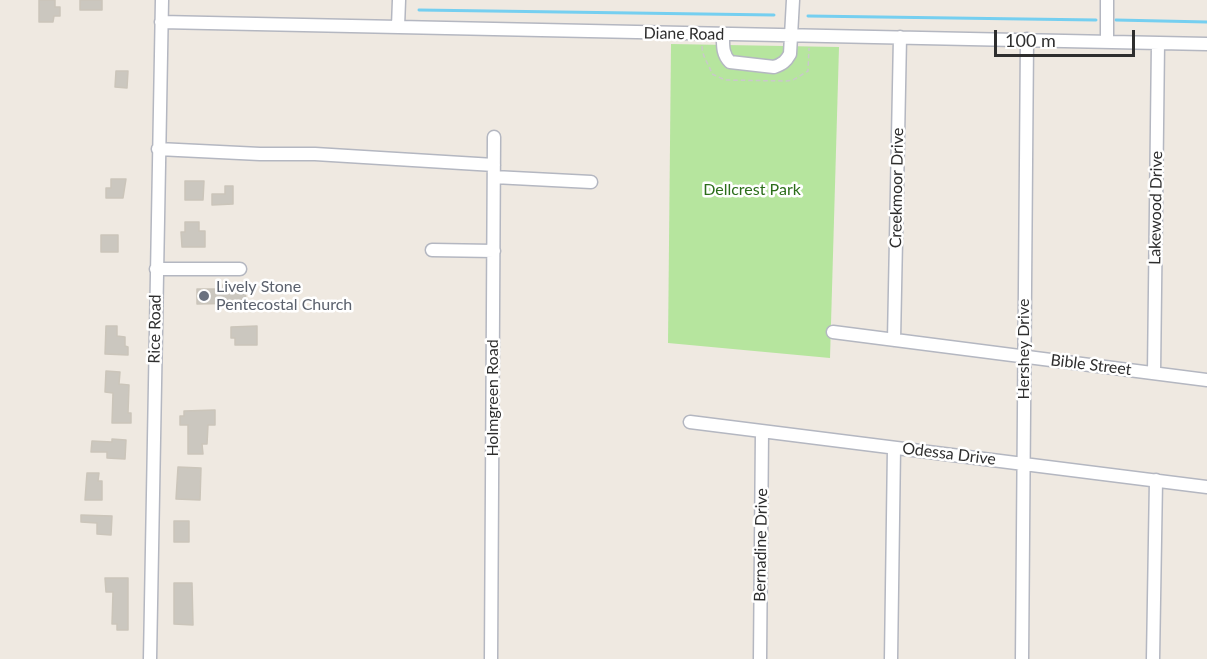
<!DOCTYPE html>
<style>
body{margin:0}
#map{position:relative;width:1207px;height:659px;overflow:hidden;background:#efe9e1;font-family:Lato,sans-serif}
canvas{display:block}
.scale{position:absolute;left:994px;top:30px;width:141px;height:27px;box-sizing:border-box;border:3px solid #2e2e2e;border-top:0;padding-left:8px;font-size:18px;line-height:21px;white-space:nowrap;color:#2e2e2e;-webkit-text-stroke:4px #fff;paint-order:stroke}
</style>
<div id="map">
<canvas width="1207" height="659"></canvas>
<div class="scale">100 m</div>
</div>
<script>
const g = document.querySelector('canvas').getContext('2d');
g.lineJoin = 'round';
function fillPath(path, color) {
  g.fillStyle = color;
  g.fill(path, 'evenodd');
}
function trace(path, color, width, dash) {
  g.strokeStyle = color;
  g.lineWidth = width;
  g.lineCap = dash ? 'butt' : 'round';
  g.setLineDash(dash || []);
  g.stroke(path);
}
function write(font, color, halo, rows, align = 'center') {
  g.font = font + ' Lato,sans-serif';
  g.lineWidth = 5;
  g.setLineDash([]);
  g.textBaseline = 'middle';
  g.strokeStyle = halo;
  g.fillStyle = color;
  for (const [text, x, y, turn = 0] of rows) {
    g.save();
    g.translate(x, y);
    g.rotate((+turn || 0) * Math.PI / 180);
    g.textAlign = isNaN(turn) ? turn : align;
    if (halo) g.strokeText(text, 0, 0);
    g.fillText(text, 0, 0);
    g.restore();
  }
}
const green = new Path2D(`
 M671 44 839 47 830 358 668 343Z`);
const stream = new Path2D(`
 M419 10 774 15
 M808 16 1096 20
 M1116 20 1207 22`);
const building = new Path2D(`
 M39 0H55V7H60V16H54L53 22H39Z
 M80 0H102V10H80Z
 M116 71H128L127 88 115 87Z
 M111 179H126L123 198H106V188H111Z
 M185 181H204L203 200H185Z
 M225 186H233V204L212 205V194H225Z
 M185 222H199V231H205V247H182L181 232H185Z
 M101 235H118V252H101Z
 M223 285H245L246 303 197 304V289H223Z
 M106 326H117V336L125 337V346L128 347V355L105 354Z
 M257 326V345H235V338H231V327Z
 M106 371 120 372 119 384 129 385 128 413H131V423H112L113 393 105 392Z
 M215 410V425H208L207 444H202L203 454H188V425H180V416H184V411Z
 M112 439 126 440 125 459 107 458V452H91L92 441 112 442Z
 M178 467 201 468 200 500 176 499Z
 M87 473H99L98 481H102V500H85Z
 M81 515 112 516 111 535 97 534V523L81 522Z
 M174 521H189V542H174Z
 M105 578H128V630H117V624H112L113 592H106Z
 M174 583H192L193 625 174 624Z`);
const path = new Path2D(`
 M702 46C702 57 709 64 712 74L725 80 786 81 793 80 808 71 809 48`);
const minor = new Path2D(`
 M161 22 1207 44
 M398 27 399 0
 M723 34C723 45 722 54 730 62L774 67C783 64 786 61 790 54L793 0
 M1107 41V0
 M158 149 260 154H315L494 165
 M494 177 591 182
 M432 250 494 251
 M156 269H240
 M833 332 1207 380
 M894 340 900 37
 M1154 373 1158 43
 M690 422 1207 487
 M150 659 162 0
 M491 659 494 137
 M760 659 762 431
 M891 659 894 448
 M1022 659 1027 39
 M1153 659 1156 480`);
const markers = [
 [204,296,6,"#6b7280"]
];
const streetNames = [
 ["Diane Road",684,34,1],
 ["Creekmoor Drive",897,188,-89],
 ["Lakewood Drive",1156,208,-89],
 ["Rice Road",155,329,-89],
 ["Hershey Drive",1024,349,-90],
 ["Bible Street",1091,365,7],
 ["Holmgreen Road",493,398,-90],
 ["Odessa Drive",949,454,7],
 ["Bernadine Drive",761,545,-89]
];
const parkNames = [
 ["Dellcrest Park",752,190]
];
const worshipNames = [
 ["Lively Stone",216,287],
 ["Pentecostal Church",216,305]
];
fillPath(green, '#b6e59e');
trace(stream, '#75cff0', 3);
fillPath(building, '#cbc7bf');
trace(building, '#cbc5ba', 1.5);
trace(minor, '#b4b7c1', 15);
trace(path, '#c9c9c9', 1.5, [4.5, 3]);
trace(minor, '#fff', 12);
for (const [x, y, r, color] of markers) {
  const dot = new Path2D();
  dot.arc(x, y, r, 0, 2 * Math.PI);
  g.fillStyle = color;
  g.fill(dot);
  trace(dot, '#fff', 2);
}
write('16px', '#2e2e2e', '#fff', streetNames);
write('16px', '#2c6e1b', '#fff', parkNames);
write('16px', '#5b616d', '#fff', worshipNames, 'left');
</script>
